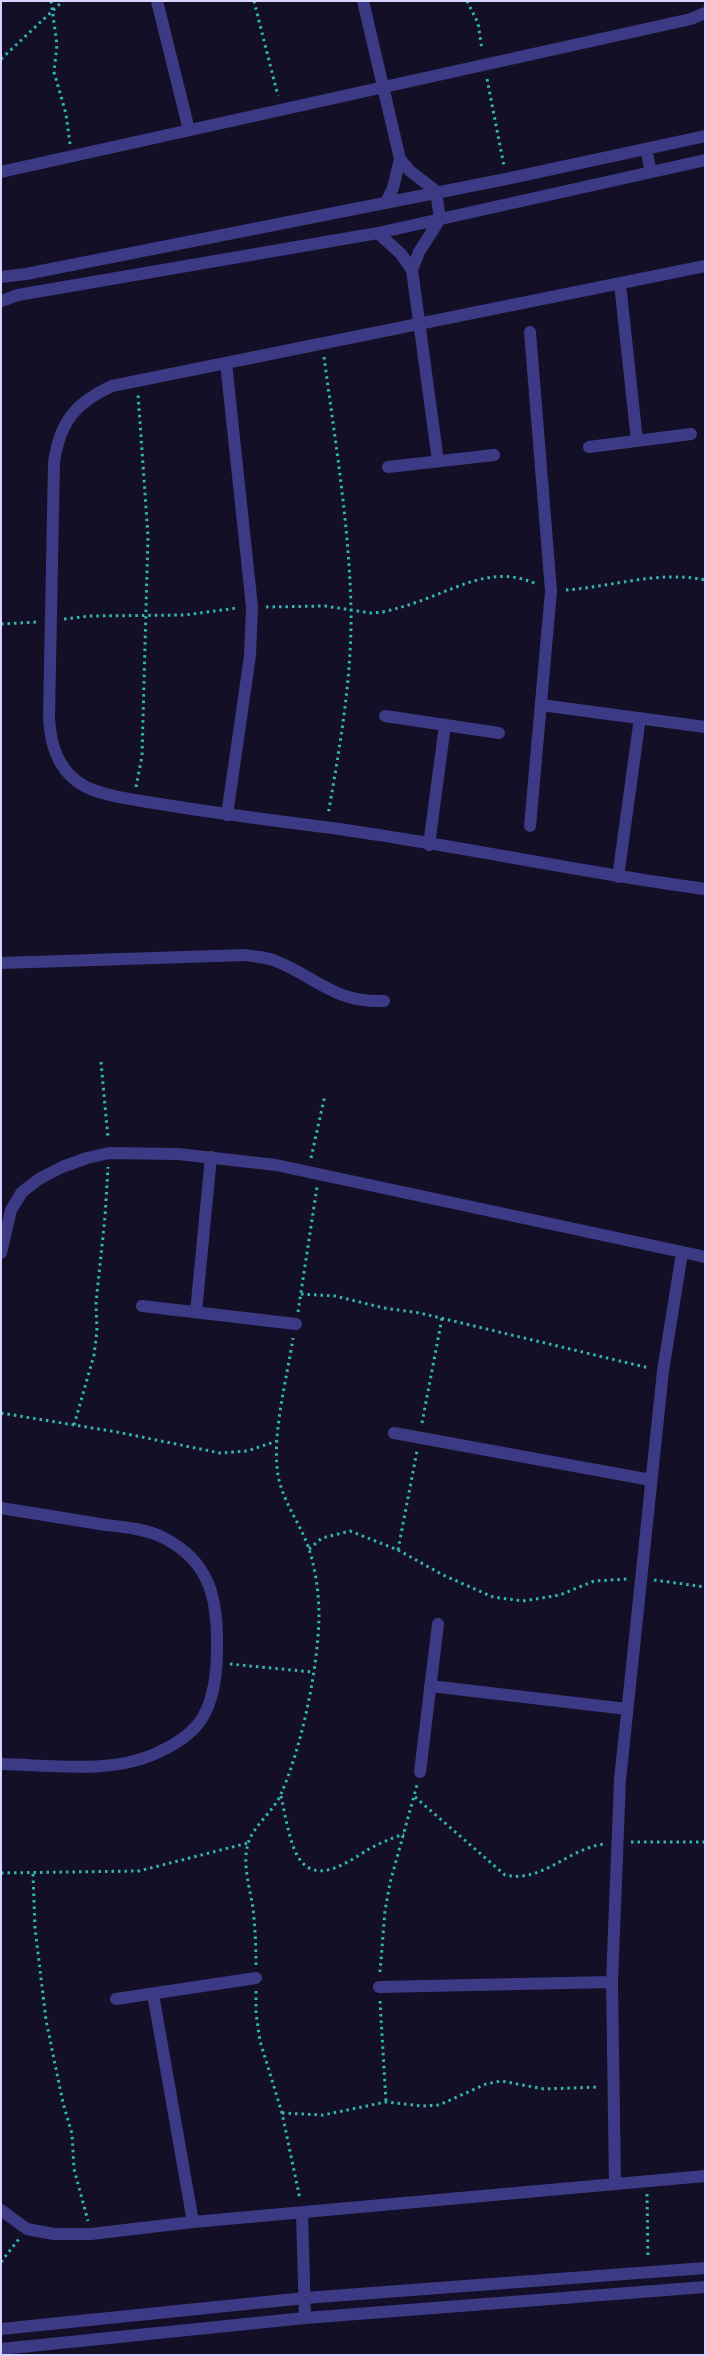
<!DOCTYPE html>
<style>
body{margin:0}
#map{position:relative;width:706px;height:2356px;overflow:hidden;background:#130f26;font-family:"Public Sans",sans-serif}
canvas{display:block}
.frame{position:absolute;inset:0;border:2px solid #d9d4ff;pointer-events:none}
</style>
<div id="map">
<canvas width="706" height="2356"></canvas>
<div class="frame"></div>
</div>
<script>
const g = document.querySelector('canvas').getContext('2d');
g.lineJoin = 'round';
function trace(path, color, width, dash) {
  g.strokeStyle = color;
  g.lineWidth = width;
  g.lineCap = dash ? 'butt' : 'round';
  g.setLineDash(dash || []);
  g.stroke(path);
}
const path = new Path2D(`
 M51 1 57 45 54 72 66 114 70 144
 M254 1 278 96
 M467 1 478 23 482 50
 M1 59 63 1
 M487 79 504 166
 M324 357C335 440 349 524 351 608 352 678 340 746 328 815
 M566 590C611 587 660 570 705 580
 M266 607 325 606 371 613 383 612C399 608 413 604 428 598 465 584 498 566 536 584
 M64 619 90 616 185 615 237 608
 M1 624 38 622
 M136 787 142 756 148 536 138 394
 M101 1062 108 1138
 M311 1158 325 1095
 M301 1294 335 1296 384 1308 420 1313 649 1368
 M298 1312 317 1187
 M1 1413 117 1432 220 1453 247 1451 277 1441
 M422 1423 442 1318
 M74 1425 94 1355 97 1331 96 1303 105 1217 108 1167
 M309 1549 322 1538 350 1531 398 1550 443 1575 493 1597 523 1601 560 1595 594 1581 628 1579
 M398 1550 417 1451
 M654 1580 705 1587
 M230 1664 312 1672
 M281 1796C285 1814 288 1834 295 1851 312 1889 346 1863 369 1849 380 1843 392 1838 404 1834
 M415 1797 505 1875C543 1883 567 1849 604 1844
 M631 1842H705
 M1 1873 139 1871 248 1843
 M33 1874 35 1928 46 2020 63 2103 72 2134 74 2169 88 2221
 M256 1965C256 1946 255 1927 253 1908 250 1889 242 1863 248 1844 252 1827 274 1811 281 1794 302 1746 318 1668 319 1617 319 1594 316 1571 309 1549 301 1525 285 1505 279 1480 270 1440 287 1379 293 1338
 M380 1972 385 1911 390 1883 417 1785
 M256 1991V2013L260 2041 282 2113 300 2199
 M380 2001 386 2102
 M282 2113 323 2115 386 2102 422 2106 439 2105 486 2084 501 2081 544 2089 599 2087
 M647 2194 648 2258
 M1 2262 19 2239`);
const minor = new Path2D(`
 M157 1 189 130
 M363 1 400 159 393 188 386 202
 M646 149 651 172
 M400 159 410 171 436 191 440 219 419 252 412 270
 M1 172 691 19 705 13
 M378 233 401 254 412 270 438 461
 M705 266 112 386C75 403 60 422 54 462L49 717C50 745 59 773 86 787 108 797 136 800 160 804 214 813 269 820 324 827 452 844 577 872 705 889
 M1 277 26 274 506 179 705 136
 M620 284 637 441
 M1 301 18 295 378 233 705 160
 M530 332 551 591 530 826
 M226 363 252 607 250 656 227 815
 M589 447 691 434
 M388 467 494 455
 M541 705 705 727
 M385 716 499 733
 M429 845 445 725
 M618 877 640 718
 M1 963 246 955C255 957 265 957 273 960 316 976 333 1003 384 1001
 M1 1253 11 1210 22 1192 39 1179 62 1167 87 1158 109 1153 178 1154 276 1165 705 1257
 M142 1306 296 1324
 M196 1312 211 1157
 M394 1433 651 1480
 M1 1508C36 1514 71 1519 106 1525 124 1527 147 1529 164 1538 211 1562 218 1601 217 1649 217 1670 214 1696 204 1715 195 1732 178 1743 161 1751 114 1775 53 1765 1 1764
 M430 1686 627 1709
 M420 1772 438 1624
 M379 1987 612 1982
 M153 1994 193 2222
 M116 1999 256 1978
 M615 2184 612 1982 620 1780 663 1371 682 1253
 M1 2210 27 2229 54 2234H91L193 2222 705 2176
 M302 2212 305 2318
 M1 2329 305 2298 705 2268
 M1 2349 305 2318 705 2287`);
trace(path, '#2fb8b0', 3, [2.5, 4]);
trace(minor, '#3d3a85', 12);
</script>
